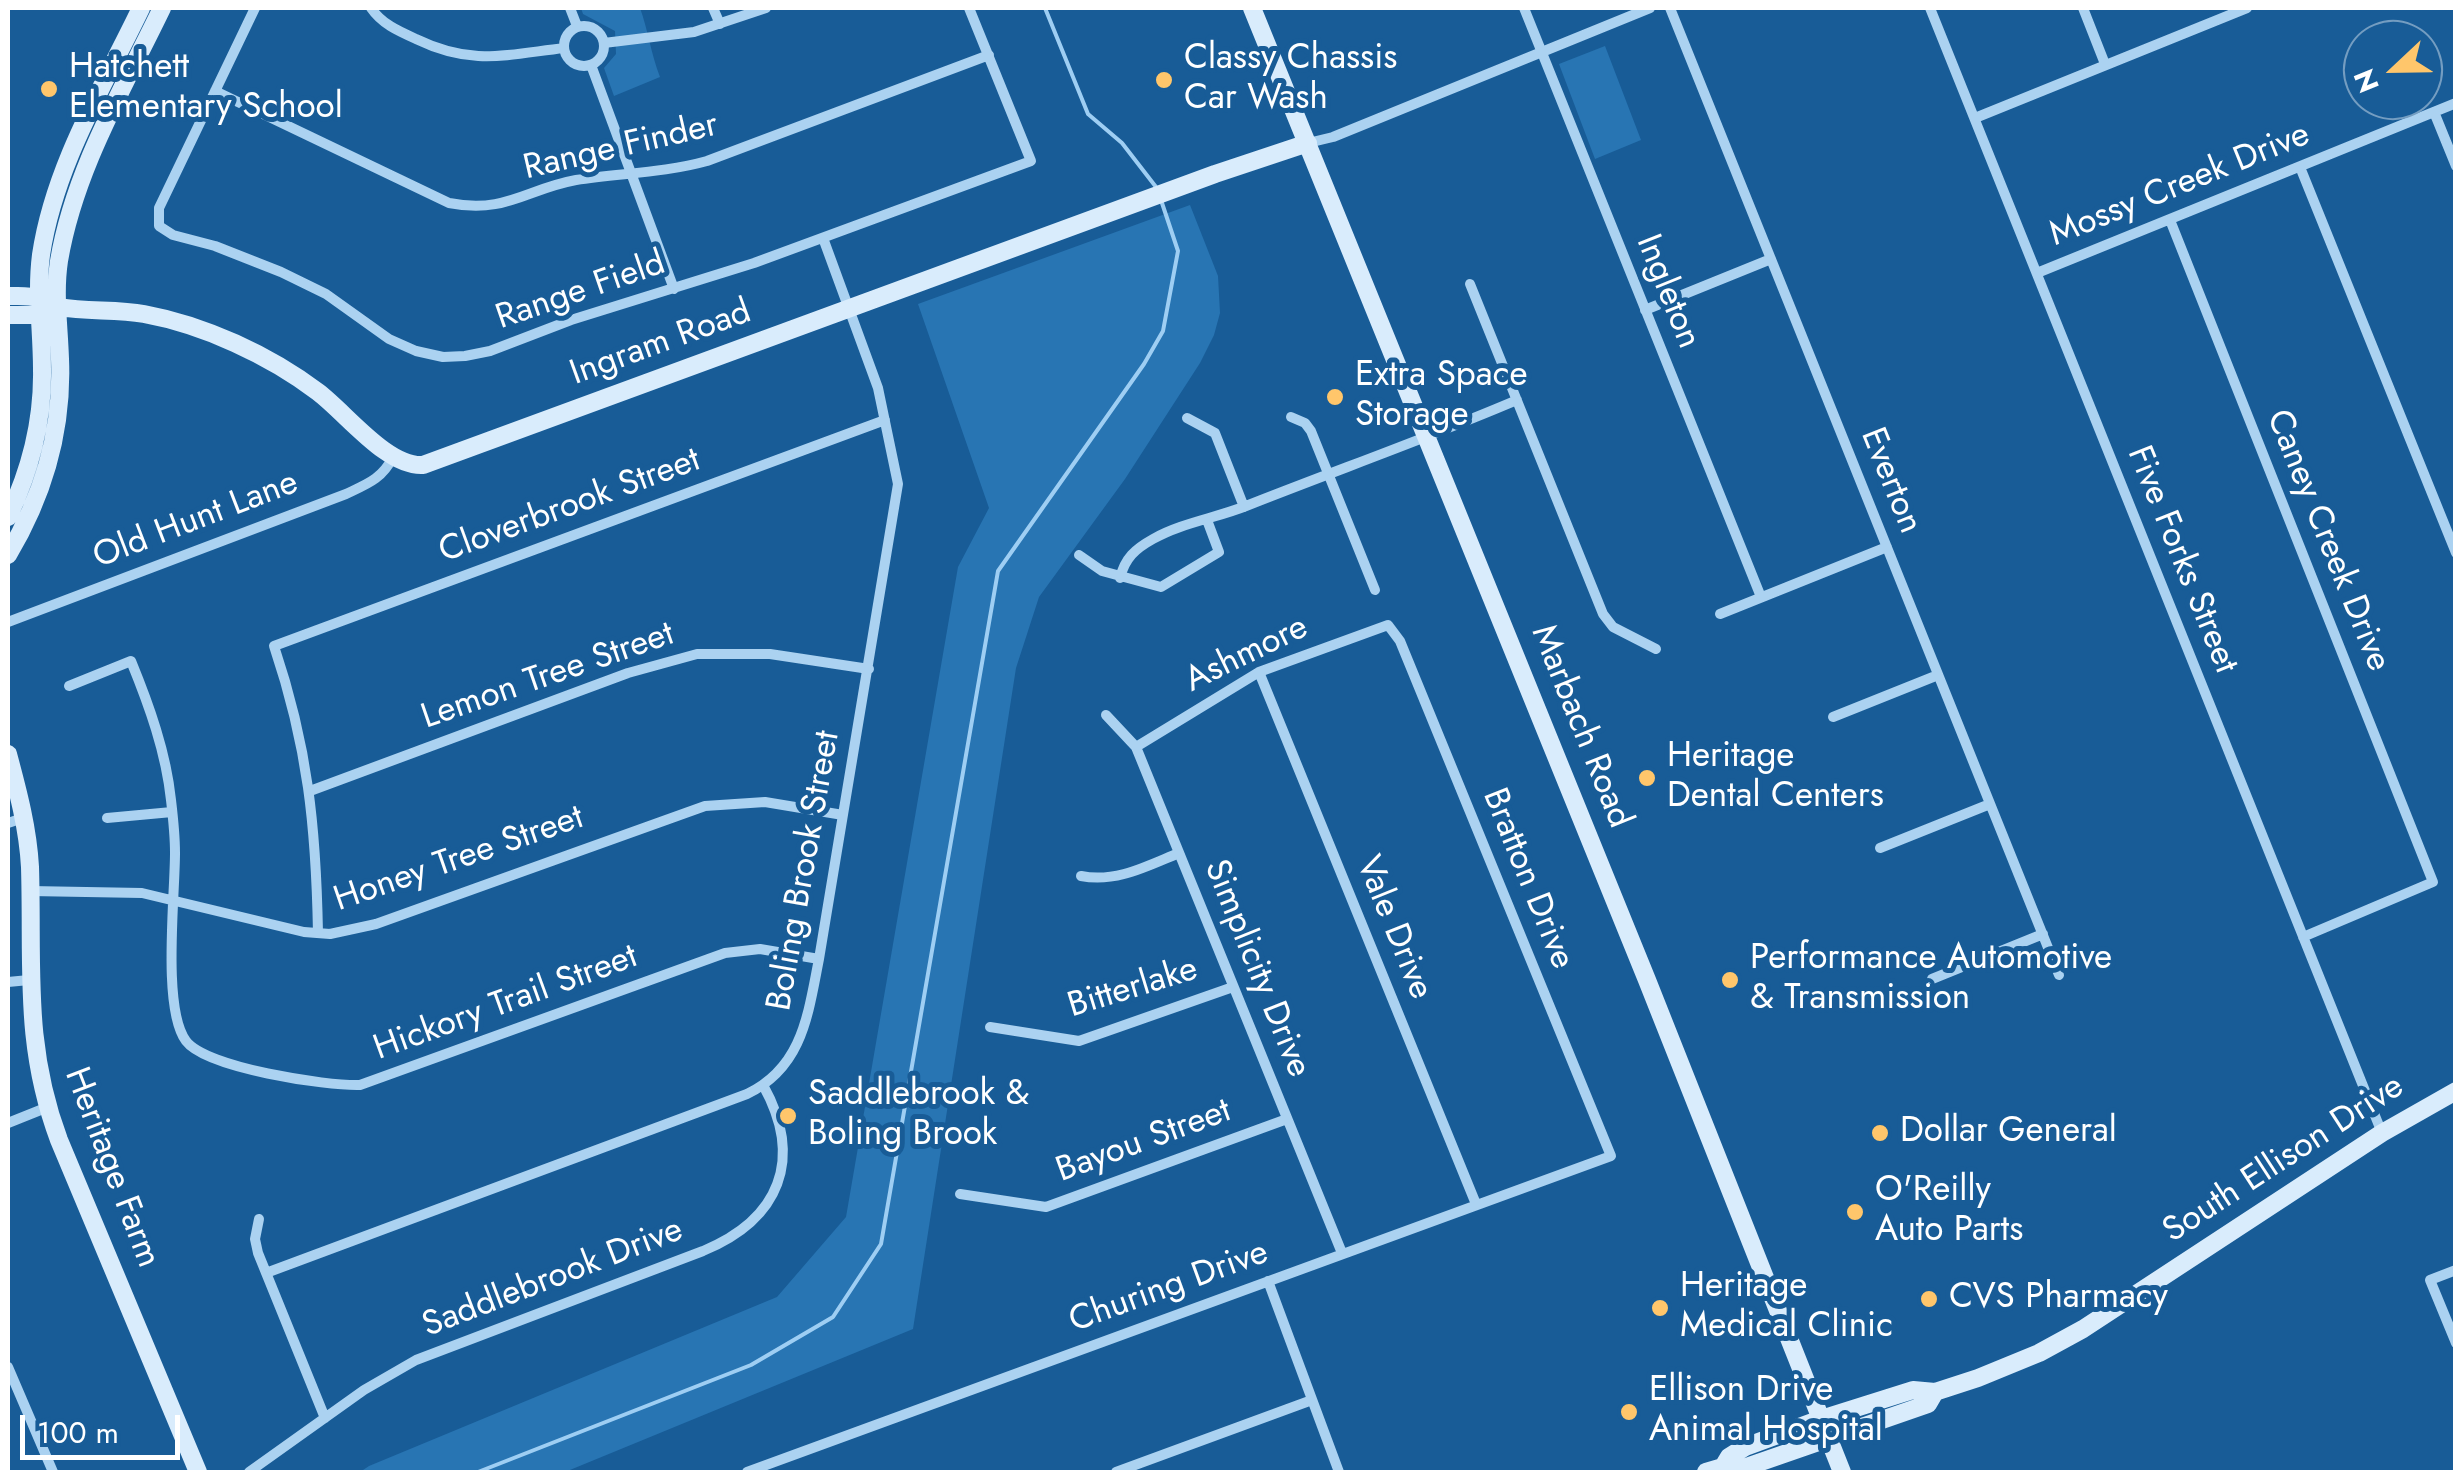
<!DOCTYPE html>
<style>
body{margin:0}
#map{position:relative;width:2463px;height:1480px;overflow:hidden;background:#185c97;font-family:Jost,sans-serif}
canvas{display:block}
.frame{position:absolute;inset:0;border:10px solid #fff;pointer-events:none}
.north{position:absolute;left:2343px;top:20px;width:100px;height:100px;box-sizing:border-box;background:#185c97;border:2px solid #749dc1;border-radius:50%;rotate:248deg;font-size:28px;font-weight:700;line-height:40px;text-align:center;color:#fff}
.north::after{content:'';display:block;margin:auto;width:35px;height:45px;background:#ffc66b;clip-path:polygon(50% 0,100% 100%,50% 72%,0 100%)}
.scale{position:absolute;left:20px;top:1415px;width:160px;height:45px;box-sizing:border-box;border:5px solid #fff;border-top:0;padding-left:12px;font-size:30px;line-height:35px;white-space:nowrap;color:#fff;-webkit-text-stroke:8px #185c97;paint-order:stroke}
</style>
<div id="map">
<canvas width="2463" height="1480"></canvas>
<div class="frame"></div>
<div class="north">N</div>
<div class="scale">100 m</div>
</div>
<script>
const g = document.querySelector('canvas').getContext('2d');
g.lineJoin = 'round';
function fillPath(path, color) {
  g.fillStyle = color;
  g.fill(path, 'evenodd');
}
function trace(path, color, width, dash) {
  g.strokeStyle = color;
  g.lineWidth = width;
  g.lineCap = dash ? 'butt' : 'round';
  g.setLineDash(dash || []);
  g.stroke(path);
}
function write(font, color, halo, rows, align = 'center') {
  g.font = font + ' Jost,sans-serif';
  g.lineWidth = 10;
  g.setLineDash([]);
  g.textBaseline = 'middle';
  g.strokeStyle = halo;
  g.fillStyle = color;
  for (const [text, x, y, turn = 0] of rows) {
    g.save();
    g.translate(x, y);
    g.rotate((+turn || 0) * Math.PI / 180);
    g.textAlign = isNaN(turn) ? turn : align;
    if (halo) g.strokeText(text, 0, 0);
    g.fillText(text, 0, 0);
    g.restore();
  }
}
const green = new Path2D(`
 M581 8H640C648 30 651 54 660 77L614 96 604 68 616 54 615 31 583 14Z
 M1605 46 1641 140 1595 159 1559 64Z
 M1190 205 1218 276 1220 313 1214 335 1200 363 1125 479 1039 597 1016 668 913 1329 565 1472H360L369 1466 777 1297 846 1217 958 567 989 508 918 304Z`);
const stream = new Path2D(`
 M1045 8 1088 114 1122 143 1156 187
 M478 1472 751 1365 833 1317 881 1244 998 571 1144 364 1163 331 1178 251 1161 200`);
const street = new Path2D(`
 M255 8 159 208V226L173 235 215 246 281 272 326 294 389 339 416 351 443 357 465 356 490 351 571 320 754 263 1031 161 969 8
 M371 8C382 24 398 31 416 39 472 66 505 55 564 48
 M570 8 577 26
 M713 8 720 24
 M1524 8 1761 597
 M1670 8 2059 975
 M1930 8 2382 1133
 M2083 8 2105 64
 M564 46a20 20 0 1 1 40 0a20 20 0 1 1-40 0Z
 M604 43 694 32 766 8
 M591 65 674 289
 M215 91 449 203C506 214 526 189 576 180 620 173 664 173 707 161L989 55
 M2434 112 2456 166
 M1975 118 2247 8
 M1308 143 1333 137 1650 8
 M2300 167 2456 553
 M2170 220 2433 882 2303 937
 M2037 273 2456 103
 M1470 284 1603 614 1613 627 1656 649
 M1645 310 1771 259
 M1291 417 1305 423 1311 431 1375 590
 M1187 418 1215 433 1244 507
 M1079 555 1102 571 1161 587 1219 552 1207 520
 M1120 578C1125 558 1135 549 1153 539 1181 523 1216 518 1246 506 1337 470 1428 438 1517 400
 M1720 614 1887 547
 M8 622 346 494C367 484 382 479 393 457
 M1259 672 1476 1204
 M69 686 131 661C149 705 166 752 171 800 173 817 175 835 175 853 175 896 162 1009 186 1041 206 1068 326 1086 360 1085L725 953 760 949 819 959
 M1106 715 1136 747 1342 1253
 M1833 717 1938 675
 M310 791 628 673 697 654H770L869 669
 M107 818 172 812
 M8 823 23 818
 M1880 848 1990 804
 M1081 876C1116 883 1147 866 1179 853
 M30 891 142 893 304 932 330 934 376 924 705 806 765 802 843 815
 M318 933C316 827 308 747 274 646L885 420
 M1932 979 2043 934
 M8 982 29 980
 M990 1027 1079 1041 1233 987
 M8 1123 48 1107
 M960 1194 1046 1207 1287 1119
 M259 1219 255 1239 258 1253 325 1418
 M2456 1270 2430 1280 2456 1343
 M266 1273 747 1094C803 1067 808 1014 819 959L898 484 878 388 823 238
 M1268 1281 1339 1472
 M8 1367 53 1472
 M249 1472 364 1390 416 1360 703 1251C780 1219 804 1159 763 1085
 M747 1472 1611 1156 1400 641 1388 625 1259 672 1136 747
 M1116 1472 1312 1400`);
const secondary = new Path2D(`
 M1252 8 1647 980 1842 1472
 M8 296C17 296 29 295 38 298 45 301 52 306 59 307 87 312 116 309 144 314 204 325 269 355 318 392 347 414 387 467 423 465L1215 174 1308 143
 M8 315H38L47 311
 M8 517C30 471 43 421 42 369 42 330 36 294 41 255 54 167 103 87 141 8
 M8 555C43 496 63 429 60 359 59 326 54 294 59 261 74 171 123 89 162 8
 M8 754C18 791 28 829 30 867 33 966 23 1044 59 1140L198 1472
 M1723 1467 1732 1472 1928 1404 1935 1392
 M1706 1472 1723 1467 1729 1457 1745 1447 1821 1419 1913 1390 1935 1392 1978 1378 2039 1353 2083 1329 2382 1133 2456 1091`);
const markers = [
 [1164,80,10,"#ffc66b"],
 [49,89,10,"#ffc66b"],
 [1335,397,10,"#ffc66b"],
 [1647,778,10,"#ffc66b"],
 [1730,980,10,"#ffc66b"],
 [788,1116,10,"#ffc66b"],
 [1880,1133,10,"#ffc66b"],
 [1855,1212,10,"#ffc66b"],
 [1929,1299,10,"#ffc66b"],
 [1660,1308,10,"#ffc66b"],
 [1629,1412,10,"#ffc66b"]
];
const poiNames = [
 ["Classy Chassis",1184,60],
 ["Car Wash",1184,100],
 ["Hatchett",69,69],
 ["Elementary School",69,109],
 ["Extra Space",1355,377],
 ["Storage",1355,417],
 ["Heritage",1667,758],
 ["Dental Centers",1667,798],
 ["Performance Automotive",1750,960],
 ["& Transmission",1750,1000],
 ["Saddlebrook &",808,1096],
 ["Boling Brook",808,1136],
 ["Dollar General",1900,1133],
 ["O'Reilly",1875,1192],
 ["Auto Parts",1875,1232],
 ["Heritage",1680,1288],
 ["Medical Clinic",1680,1328],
 ["CVS Pharmacy",1949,1299],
 ["Ellison Drive",1649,1392],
 ["Animal Hospital",1649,1432]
];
const streetNames = [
 ["Range Finder",621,148,-13],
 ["Mossy Creek Drive",2180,186,-22],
 ["Range Field",581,292,-19],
 ["Ingleton",1667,292,68],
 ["Ingram Road",661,344,-20],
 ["Everton",1890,481,68],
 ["Cloverbrook Street",570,507,-20],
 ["Old Hunt Lane",196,521,-21],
 ["Caney Creek Drive",2327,541,68],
 ["Five Forks Street",2181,560,68],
 ["Ashmore",1247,655,-26],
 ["Lemon Tree Street",548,677,-19],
 ["Marbach Road",1580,727,68],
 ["Honey Tree Street",459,860,-19],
 ["Boling Brook Street",805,871,-80],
 ["Bratton Drive",1527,879,68],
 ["Vale Drive",1393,928,68],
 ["Simplicity Drive",1256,969,68],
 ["Bitterlake",1133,989,-17],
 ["Hickory Trail Street",506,1004,-20],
 ["Bayou Street",1144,1142,-20],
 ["South Ellison Drive",2284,1160,-33],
 ["Heritage Farm",111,1168,69],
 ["Saddlebrook Drive",553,1279,-21],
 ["Churing Drive",1169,1288,-20]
];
fillPath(green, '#2875b3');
trace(stream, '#9ecef3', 4);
trace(street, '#abd2f1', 10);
trace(secondary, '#d9ecfc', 18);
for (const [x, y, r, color] of markers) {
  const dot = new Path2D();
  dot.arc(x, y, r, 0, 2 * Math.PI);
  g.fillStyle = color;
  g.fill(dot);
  trace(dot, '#185c97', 4);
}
write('35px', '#fff', '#185c97', poiNames, 'left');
write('35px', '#fff', '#185c97', streetNames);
</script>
